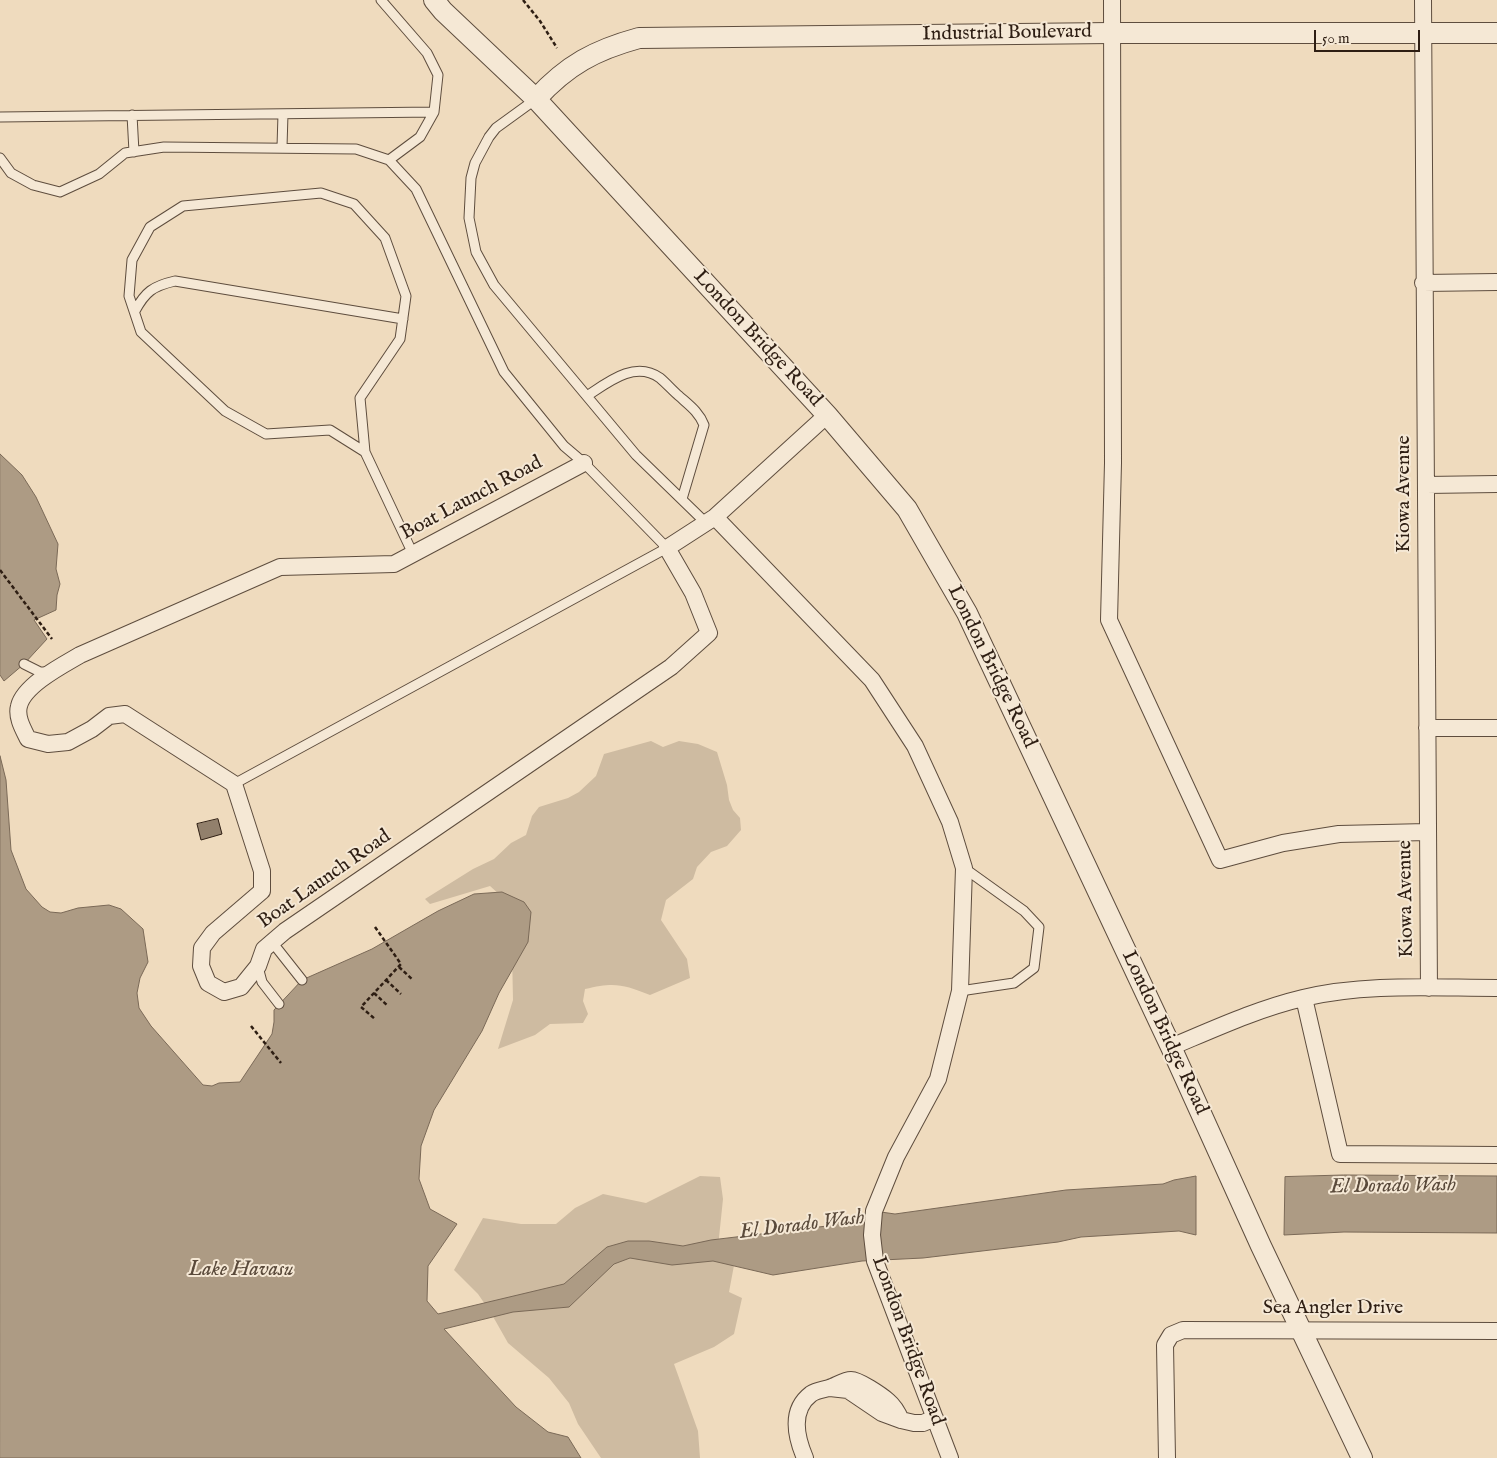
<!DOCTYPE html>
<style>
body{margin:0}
#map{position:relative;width:1497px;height:1458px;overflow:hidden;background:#efdbbe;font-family:"IM FELL English",serif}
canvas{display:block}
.scale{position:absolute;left:1314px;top:30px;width:106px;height:22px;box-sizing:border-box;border:2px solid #2e1e13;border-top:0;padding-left:6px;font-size:15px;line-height:18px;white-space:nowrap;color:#2e1e13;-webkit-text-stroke:4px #f5e8d5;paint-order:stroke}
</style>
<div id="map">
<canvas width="1497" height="1458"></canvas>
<div class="scale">50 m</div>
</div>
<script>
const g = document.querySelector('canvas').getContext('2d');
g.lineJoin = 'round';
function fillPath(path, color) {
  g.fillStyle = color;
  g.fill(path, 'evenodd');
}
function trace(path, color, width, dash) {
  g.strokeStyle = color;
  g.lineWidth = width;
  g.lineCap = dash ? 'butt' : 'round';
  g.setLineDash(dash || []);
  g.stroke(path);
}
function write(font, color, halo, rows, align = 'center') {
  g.font = font + ' "IM FELL English",serif';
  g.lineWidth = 4;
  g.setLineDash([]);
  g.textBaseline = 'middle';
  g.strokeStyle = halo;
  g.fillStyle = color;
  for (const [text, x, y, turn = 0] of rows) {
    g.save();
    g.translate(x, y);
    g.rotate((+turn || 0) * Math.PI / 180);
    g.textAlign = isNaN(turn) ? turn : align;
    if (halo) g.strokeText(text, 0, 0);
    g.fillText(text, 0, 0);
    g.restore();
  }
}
const green = new Path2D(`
 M651 741 663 747 679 741 698 744 717 752 727 785 729 800 733 810 740 818 741 830 727 846 711 852 697 867 693 879 666 900 661 920 687 959 690 978 650 995C623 984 614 982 585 989L583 1001 588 1014 583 1023 550 1024 535 1035 498 1049 513 1000 511 905 490 886 430 904 425 899 473 869 494 859 511 843 526 835 532 816 539 807 568 798 579 792 596 776 604 754Z
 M700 1176 720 1177 723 1199 718 1247 735 1260 729 1292 742 1298 734 1334 714 1347 674 1364 698 1431 700 1458H601L578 1424 569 1403 549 1378 508 1343 491 1313 478 1294 454 1270 483 1218 521 1224H556L575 1208 603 1194 646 1203Z`);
const water = new Path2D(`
 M0 454 22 475 36 497 58 544 56 569 60 584 57 595 56 610 34 620 47 639 24 664 4 681 0 675Z
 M0 756 6 780 11 850 26 889 42 907 50 912 61 913 78 908 109 905 121 909 143 929 148 962 140 978 137 993 139 1008 151 1026 203 1085 212 1086 219 1083 240 1082 272 1034 274 1022V1010L302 980 372 949 438 911 474 894 502 892 524 902 531 912 528 942 499 993 482 1031 434 1110 421 1146 419 1179 430 1209 457 1224 428 1266 427 1301 438 1314 564 1284 607 1247 628 1241H649L683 1246 711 1240 827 1226 874 1211 895 1214 1066 1190 1163 1184 1174 1180 1196 1176V1235L1179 1231 1081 1237 1058 1242 923 1258 862 1261 773 1275 713 1261 672 1265 630 1258 614 1264 569 1307 513 1312 444 1329 516 1407 548 1432 568 1437 581 1458H0Z
 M1344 1175 1497 1176V1233L1344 1232 1284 1235 1285 1177Z`);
const building = new Path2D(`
 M218 819 222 834 201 840 197 824Z`);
const path = new Path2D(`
 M523 0 540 21 557 48
 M0 570 52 639
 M375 927 401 964 361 1007 375 1019
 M399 967 413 980
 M386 980 401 994
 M374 993 388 1006
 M251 1026 281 1063`);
const service = new Path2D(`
 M381 0 427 53 438 75 434 112 420 137 389 160
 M536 99 496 128 489 137 475 163 471 178 469 218 476 252 494 285 636 455 706 523
 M132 115 134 152
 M0 117 434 112
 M282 147 283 114
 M0 158 11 173 33 185 60 192 99 174 125 153 164 147 356 149 389 160 416 189 504 372 564 446 584 463 667 548 234 784
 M135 311C145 292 153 286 175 281L403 319
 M587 396C608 382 635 360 660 378 667 384 673 391 679 396 689 405 699 412 704 425L682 499
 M365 452 330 430 266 434 225 411 141 332 129 296 132 260 150 227 183 206 321 193 354 204 385 238 406 296 400 339 360 398 365 452 413 554
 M24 664 40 672H49
 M272 942 302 980
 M258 967 262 982 279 1004
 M960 991 1014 983 1034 968 1039 927 1024 911 964 868`);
const minor = new Path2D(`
 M1112 0 1113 463 1109 620 1220 860 1283 843 1339 834 1427 832
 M1423 0 1429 988
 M1423 283 1497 282
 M584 463 394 564 280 567 80 655C63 665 24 685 19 706 16 717 23 729 28 739L48 744 68 742 92 729 109 716 125 714 234 784 262 871V891L213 933 202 948 201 966 208 983 224 992 241 987 258 966 264 949 285 931 671 667 709 633 693 593 667 548 715 517 827 415
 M1426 485 1497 484
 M715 517 872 680 915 746 950 822 964 868 960 991 938 1079 896 1157 874 1211 872 1235 875 1261 950 1458
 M1427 728H1497
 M1304 998 1340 1154 1497 1155
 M1171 1047C1214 1029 1257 1009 1303 998 1366 983 1433 988 1497 988
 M830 1388 848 1390 882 1413 901 1420 914 1423H923L935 1418
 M805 1458C796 1437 790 1410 811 1394 817 1390 823 1390 829 1388 836 1386 844 1380 851 1380 859 1380 881 1395 888 1401 894 1406 898 1413 901 1420
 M1167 1458 1165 1345 1171 1335 1183 1330 1497 1331`);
const tertiary = new Path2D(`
 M434 0 443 11 536 99 827 415 907 509 967 613 1171 1047 1261 1246 1362 1458
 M536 99C567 65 595 50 639 38L1111 33H1497`);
const streetNames = [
 ["Industrial Boulevard",1007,34,-1],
 ["London Bridge Road",757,339,47],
 ["Kiowa Avenue",1405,494,-90],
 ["Boat Launch Road",472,499,-28],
 ["London Bridge Road",991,667,64],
 ["Boat Launch Road",325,880,-35],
 ["Kiowa Avenue",1407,899,-91],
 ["London Bridge Road",1164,1033,65],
 ["Sea Angler Drive",1333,1309],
 ["London Bridge Road",907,1341,70]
];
const waterNames = [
 ["El Dorado Wash",1393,1187,-1],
 ["El Dorado Wash",802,1226,-7],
 ["Lake Havasu",241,1271]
];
fillPath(green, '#cebba1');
fillPath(water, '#ad9b84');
trace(water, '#7a6957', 1);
fillPath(building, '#92806c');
trace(building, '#2e1e13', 1);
trace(service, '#5e4d3e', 11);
trace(minor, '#5e4d3e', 18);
trace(tertiary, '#5e4d3e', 22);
trace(path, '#2e1e13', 2.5, [4, 2.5]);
trace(service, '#f5e8d5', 9);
trace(minor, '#f5e8d5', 16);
trace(tertiary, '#f5e8d5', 20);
write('20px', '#2e1e13', '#f5e8d5', streetNames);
write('italic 21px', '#5a4a3b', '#f5e8d5', waterNames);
</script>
